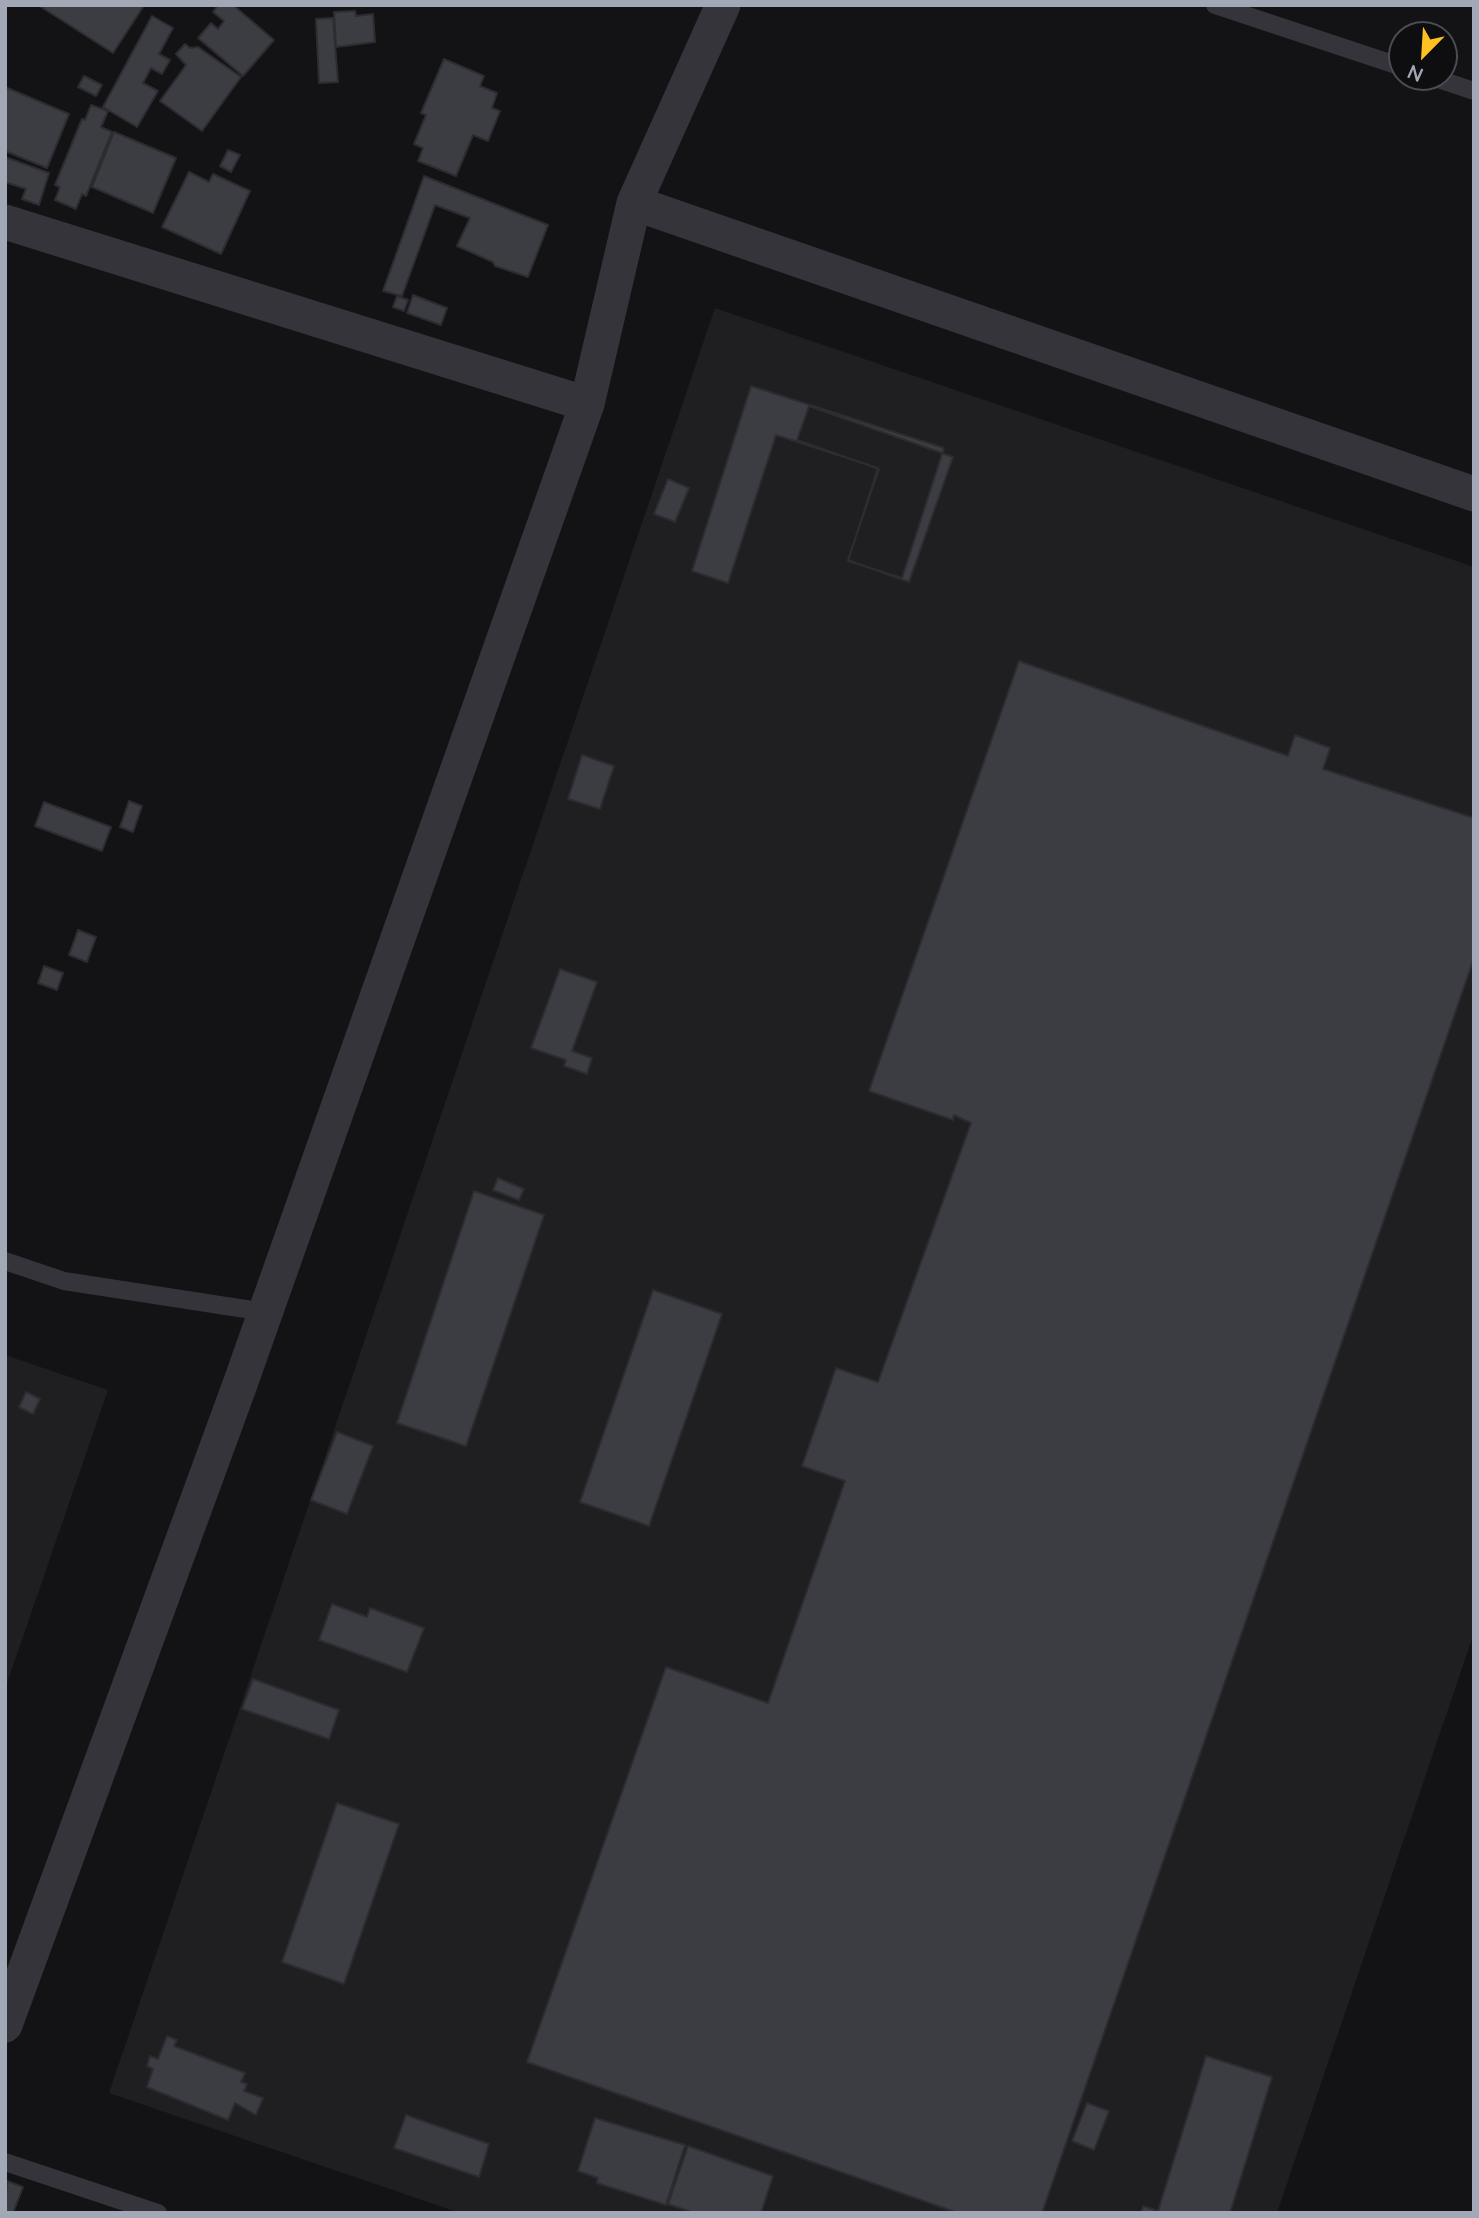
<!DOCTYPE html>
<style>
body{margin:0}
#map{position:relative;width:1479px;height:2218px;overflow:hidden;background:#131315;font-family:Lato,sans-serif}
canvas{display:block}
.frame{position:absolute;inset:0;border:7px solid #a3a8b7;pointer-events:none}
.north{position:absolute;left:1388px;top:21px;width:70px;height:70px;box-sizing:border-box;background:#0e0e10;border:2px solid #4a4c53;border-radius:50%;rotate:204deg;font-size:19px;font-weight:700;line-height:28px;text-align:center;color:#a3a8b7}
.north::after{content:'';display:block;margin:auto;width:24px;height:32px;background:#ffc021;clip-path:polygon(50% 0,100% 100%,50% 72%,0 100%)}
</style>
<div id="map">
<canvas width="1479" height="2218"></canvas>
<div class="frame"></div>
<div class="north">N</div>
</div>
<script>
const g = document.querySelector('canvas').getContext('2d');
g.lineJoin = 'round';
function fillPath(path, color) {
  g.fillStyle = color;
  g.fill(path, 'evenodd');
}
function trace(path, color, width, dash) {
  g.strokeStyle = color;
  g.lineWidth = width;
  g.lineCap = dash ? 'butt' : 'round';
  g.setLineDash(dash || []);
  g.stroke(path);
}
const built = new Path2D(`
 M715 308 1474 567V1633L1277 2213H460L109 2093Z
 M5 1355 108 1390 5 1689Z`);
const building = new Path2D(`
 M38 5H140L143 7 113 53Z
 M218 5H233L274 40 243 76 198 38 211 23 218 29 224 21 213 12Z
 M355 11 356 16 373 14 375 42 336 47 334 12Z
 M152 16 173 28 159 54 170 60 162 74 151 68 143 83 158 91 137 127 103 107Z
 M333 18 338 82 319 83 316 19Z
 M185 44 190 48 198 47 241 77 202 131 160 101 186 65 176 54Z
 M444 59 484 76 480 86 497 93 492 108 500 111 488 141 473 135 456 176 418 161 423 148 414 144 426 115 421 113Z
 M84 76 102 85 96 96 78 87Z
 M5 87 69 114 47 168 5 151Z
 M91 105 108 111 101 127 112 132 86 196 82 194 76 209 55 200 60 187 55 185 82 119 85 120Z
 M114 132 176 158 153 213 92 187Z
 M228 150 240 155 231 172 220 166Z
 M5 157 49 173 39 205 22 199 26 189 5 182Z
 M189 172 209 182 213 174 250 191 221 254 162 227Z
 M424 176 548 225 528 277 495 266 493 262 457 246 470 218 435 205 402 296 383 291Z
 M413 295 447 308 441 325 407 313Z
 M397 296 408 300 404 311 393 307Z
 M751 386 944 448 902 578 848 561 878 468 776 435 728 583 692 571Z
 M809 406 953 457 909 582 848 560 879 469 797 440Z
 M668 479 689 488 675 522 654 514Z
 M1019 661 1288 756 1295 735 1330 748 1323 769 1474 818V958L1042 2213H958L527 2062 666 1667 768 1703 845 1481 802 1466 836 1368 878 1382 971 1123 954 1115 953 1120 869 1091Z
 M582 755 614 766 600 809 568 799Z
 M129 801 142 806 133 832 120 827Z
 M44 802 111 827 102 851 35 826Z
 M78 930 96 937 87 962 69 955Z
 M44 966 63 973 57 990 38 983Z
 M560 969 597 982 572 1051 592 1058 587 1074 564 1066 566 1060 531 1048Z
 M498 1178 524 1189 519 1200 493 1190Z
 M474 1191 544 1215 466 1446 397 1423Z
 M653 1290 722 1314 649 1526 580 1502Z
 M26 1392 40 1399 33 1414 19 1407Z
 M337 1432 373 1446 347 1514 311 1500Z
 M332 1604 367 1617 370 1608 424 1628 407 1672 319 1640Z
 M253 1679 339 1710 329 1739 242 1709Z
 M337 1803 399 1824 344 1984 282 1962Z
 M167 2036 177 2040 174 2046 245 2073 241 2082 247 2084 244 2091 263 2098 256 2115 235 2103 228 2120 147 2087 153 2069 147 2066 150 2056 158 2059Z
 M1206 2056 1272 2077 1230 2213H1141L1143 2206 1158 2211Z
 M1087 2103 1109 2111 1094 2150 1072 2141Z
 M406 2115 489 2144 479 2177 394 2148Z
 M595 2118 685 2145 666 2205 597 2183 598 2178 578 2171Z
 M688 2146 773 2176 761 2213H694L668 2204Z
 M7 2181 23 2187 13 2213H5Z`);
const lane = new Path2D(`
 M1215 5 1402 67
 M1432 77 1474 91
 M5 1261 64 1281 265 1312
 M5 2162 158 2213`);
const street = new Path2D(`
 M634 203 1474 494
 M5 222 587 404
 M5 2025 239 1387 587 404 634 203 723 5`);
fillPath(built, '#1f1f22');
fillPath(building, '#3c3d43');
trace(building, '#2d2d31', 2);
trace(lane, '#34343a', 18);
trace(street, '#34343a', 35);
</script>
